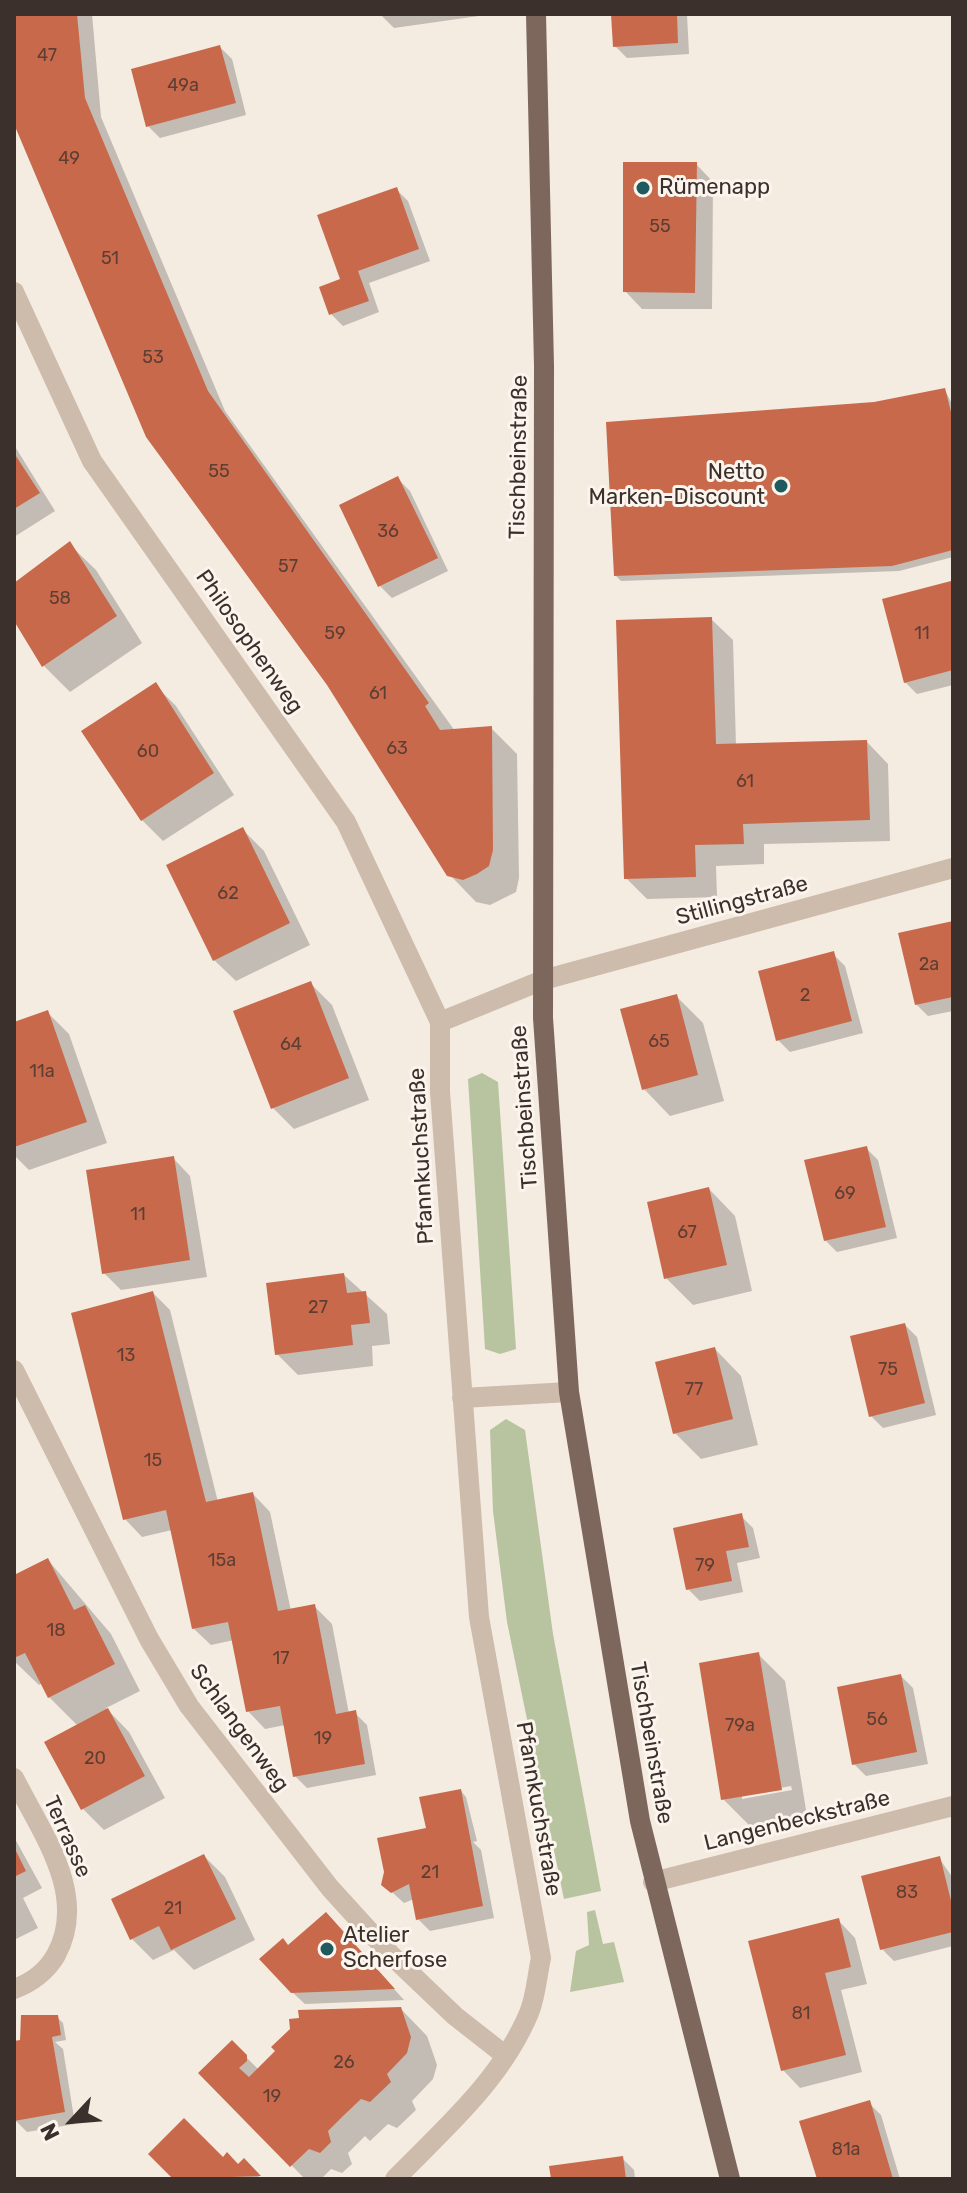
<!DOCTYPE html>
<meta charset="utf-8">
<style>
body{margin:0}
#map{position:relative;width:967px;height:2193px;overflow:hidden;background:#f4ebe1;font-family:Rubik,sans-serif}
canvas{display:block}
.frame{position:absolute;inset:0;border:16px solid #3b302b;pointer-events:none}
.north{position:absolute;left:32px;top:2081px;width:80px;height:80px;-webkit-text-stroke:6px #fbf5ee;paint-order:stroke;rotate:244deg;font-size:22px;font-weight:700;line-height:32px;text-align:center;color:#3b302b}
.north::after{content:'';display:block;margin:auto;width:28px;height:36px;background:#3b302b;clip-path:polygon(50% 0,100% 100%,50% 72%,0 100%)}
</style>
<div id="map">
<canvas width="967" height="2193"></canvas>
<div class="frame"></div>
<div class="north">N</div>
</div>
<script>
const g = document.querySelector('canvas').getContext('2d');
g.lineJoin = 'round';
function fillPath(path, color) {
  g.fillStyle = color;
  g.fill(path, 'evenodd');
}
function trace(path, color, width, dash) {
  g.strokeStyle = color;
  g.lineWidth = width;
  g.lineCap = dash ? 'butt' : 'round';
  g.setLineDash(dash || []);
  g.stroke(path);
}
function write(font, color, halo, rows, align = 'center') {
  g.font = font + ' Rubik,sans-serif';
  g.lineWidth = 6;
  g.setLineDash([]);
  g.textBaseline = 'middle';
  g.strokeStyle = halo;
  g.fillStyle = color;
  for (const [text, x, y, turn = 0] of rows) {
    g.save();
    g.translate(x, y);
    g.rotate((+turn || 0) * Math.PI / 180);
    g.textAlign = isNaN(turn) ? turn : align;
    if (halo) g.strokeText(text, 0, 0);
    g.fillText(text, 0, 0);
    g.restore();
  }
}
const green = new Path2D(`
 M482 1073 498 1082 516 1349 500 1354 485 1349 468 1079Z
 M506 1419 525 1430 553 1634 601 1891 564 1899 507 1622 493 1511 490 1430Z
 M595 1910 603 1944 614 1942 624 1982 570 1992 576 1951 589 1945 587 1912Z`);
const shadow = new Path2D(`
 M14 14H92L101 117 225 411 455 731 491 728 517 754 519 878 516 892 490 905 476 902 449 874 14 118Z
 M380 14H493L394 28Z
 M613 14H687L689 54 627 58 615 46Z
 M220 47 232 59 246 115 160 138 148 126Z
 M696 164 713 182 712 309H642L625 291Z
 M396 189 408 201 430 261 369 283 379 312 343 326 331 314 343 280Z
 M945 390 953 406V557L899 571 621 581 616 576Z
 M14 445 55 511 14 537Z
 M398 479 410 491 448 571 392 598 380 586Z
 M69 544 96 570 142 643 70 692 44 666 14 617V586Z
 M951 583 953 685 917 694 905 682Z
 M711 619 733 640 736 746 867 742 888 764 890 841 764 844V864L716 866 717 897 647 899 626 878Z
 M155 685 176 706 234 795 163 841 142 820Z
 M243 830 264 851 310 945 236 981 214 960Z
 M953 923V1011L928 1016 916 1004Z
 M833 954 845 966 863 1033 790 1052 778 1040Z
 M310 983 332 1005 369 1100 294 1129 273 1108Z
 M676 996 703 1023 724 1101 670 1116 644 1089Z
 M48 1013 69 1034 107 1143 29 1170 14 1155V1024Z
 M866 1148 878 1160 897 1238 837 1252 825 1240Z
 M173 1158 190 1176 207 1277 121 1290 104 1273Z
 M709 1189 735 1216 752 1291 693 1305 666 1278Z
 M344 1275 387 1314 390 1344 372 1346 373 1366 298 1375 277 1354Z
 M153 1293 170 1310 218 1502 253 1494 270 1512 291 1611 315 1607 332 1624 349 1714 355 1713 367 1725 376 1775 307 1788 295 1776 285 1725 265 1729 248 1711 234 1640 211 1645 193 1628 172 1530 142 1537 125 1519Z
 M905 1325 917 1337 936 1415 883 1428 871 1416Z
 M715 1349 741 1376 758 1445 701 1459 675 1433Z
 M741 1516 753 1528 760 1558 737 1563 743 1592 700 1601 688 1589Z
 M48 1560 111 1634 140 1691 106 1708 129 1732 165 1798 104 1830 83 1809 78 1726 49 1697 42 1683 39 1685 14 1661V1578Z
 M759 1655 785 1681 807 1816 750 1826 723 1799ZM791 1786 792 1790 742 1799V1795Z
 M901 1676 913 1688 928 1764 866 1776 854 1764Z
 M461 1791 466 1797 477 1841 473 1842 481 1850 494 1918 430 1931 418 1919 414 1899 404 1903 383 1884Z
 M14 1837 42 1888 23 1898 38 1928 14 1940Z
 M204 1856 225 1877 255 1940 194 1970 174 1950 153 1960 132 1939Z
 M939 1858 953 1878V1946L894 1961 882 1949Z
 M838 1920 855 1938 867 1984 841 1990 862 2072 800 2088 783 2070Z
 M338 1927 404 2000 305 2004 292 1992Z
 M401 2009 427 2036 437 2065 433 2079 412 2101 416 2110 397 2128 388 2124 370 2141 365 2136 348 2153 352 2164 342 2173 331 2169 321 2179H305L201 2073 232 2043 259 2070Z
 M57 2017 63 2023 66 2040 55 2042 63 2049 75 2124 27 2132 15 2120 14 2111V2043L22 2042Z
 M869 2103 881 2115 900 2179H819Z
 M151 2154 223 2160 238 2166 244 2161 261 2179H174Z
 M622 2158 634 2170 635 2179H553Z`);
const building = new Path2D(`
 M14 14H77L85 98 208 391 429 703 425 706 440 730 492 726 493 850 489 866 477 874 463 880 447 876 327 685 146 437 14 124Z
 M611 14H677L678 43 613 47Z
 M220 45 236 103 146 127 131 69Z
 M623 162H697L695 293 623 292Z
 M397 187 419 249 358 271 369 301 329 315 319 287 340 279 317 215Z
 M945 388 953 420V550L892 566 614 576 606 422 874 402Z
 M14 453 40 493 14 509Z
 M398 476 438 558 378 587 339 505Z
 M70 541 117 616 42 667 14 621V583Z
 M951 581 953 670 904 683 882 599Z
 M712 617 716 744 867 740 870 820 743 824 744 844 695 845 696 877 624 879 616 620Z
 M156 682 214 773 141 821 81 731Z
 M243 827 290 923 213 961 166 865Z
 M953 921V997L915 1005 898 933Z
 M834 951 852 1021 776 1041 758 971Z
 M311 981 349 1078 271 1109 233 1011Z
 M677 994 698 1075 642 1090 620 1009Z
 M48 1010 87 1122 14 1147V1022Z
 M867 1146 886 1227 824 1241 804 1160Z
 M174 1156 190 1260 102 1274 86 1170Z
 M709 1187 727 1265 664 1279 647 1202Z
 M344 1273 347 1293 366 1291 370 1323 351 1325 353 1345 275 1355 266 1283Z
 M153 1291 206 1502 253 1492 278 1611 315 1604 336 1714 356 1710 365 1764 293 1777 280 1706 246 1712 228 1622 192 1629 166 1510 123 1520 71 1313Z
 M905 1323 925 1403 869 1417 850 1336Z
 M715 1347 733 1419 673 1434 655 1362Z
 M742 1513 749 1547 726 1551 732 1581 686 1590 673 1528Z
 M48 1558 74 1610 85 1605 115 1664 48 1698 25 1653 14 1658V1575Z
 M759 1652 782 1790 721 1800 699 1663Z
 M901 1674 917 1752 852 1765 837 1687Z
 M108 1708 145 1776 81 1810 44 1742Z
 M461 1789 483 1906 416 1920 409 1884 391 1893 381 1885 384 1872 377 1838 426 1828 419 1797Z
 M14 1847 26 1871 14 1877Z
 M204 1854 236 1919 171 1950 159 1926 130 1940 111 1899Z
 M940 1856 953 1909V1932L880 1950 861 1876Z
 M326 1912 395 1989 291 1993 259 1959 283 1938 288 1945Z
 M839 1918 851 1967 825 1973 846 2055 781 2071 748 1941Z
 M401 2007 411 2037 407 2053 387 2074 391 2082 370 2102 361 2099 343 2116 328 2131 331 2142 320 2153 309 2149 290 2167 198 2073 232 2040 247 2055V2061L239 2068 249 2077 275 2051 271 2047 290 2029 289 2019 299 2018 298 2010Z
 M21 2015H58L61 2035 52 2037 65 2112 14 2121V2041L20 2040Z
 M870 2100 893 2179H817L799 2121Z
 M184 2118 223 2157 227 2152 238 2164 244 2158 261 2176 173 2179 148 2154Z
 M623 2156 626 2179H551L549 2166Z`);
const minor = new Path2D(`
 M14 292 92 461 346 822 440 1022V1092L479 1617 541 1958C537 1976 536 1996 529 2013 501 2080 445 2128 395 2179
 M440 1022 543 980 953 868
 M14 1370 149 1639 189 1706 330 1888 391 1955 455 2016 506 2056
 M462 1398 569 1392
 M14 1778C41 1832 89 1895 56 1955 47 1971 31 1983 14 1989
 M653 1882 953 1806`);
const major = new Path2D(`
 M536 14 544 366 543 1018 569 1392 640 1821 730 2179`);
const markers = [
 [643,188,8,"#1f5a5e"],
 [781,486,8,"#1f5a5e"],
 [327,1949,8,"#1f5a5e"]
];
const numberNames = [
 ["47",47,56],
 ["49a",183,86],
 ["49",69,159],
 ["55",660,227],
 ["51",110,259],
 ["53",153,358],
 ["55",219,472],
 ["36",388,532],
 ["57",288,567],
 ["58",60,599],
 ["59",335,634],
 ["11",922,634],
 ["61",378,694],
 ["63",397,749],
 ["60",148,752],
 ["61",745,782],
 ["62",228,894],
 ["2a",929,965],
 ["2",805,996],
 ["65",659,1042],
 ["64",291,1045],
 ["11a",42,1072],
 ["69",845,1194],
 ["11",138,1215],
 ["67",687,1233],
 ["27",318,1308],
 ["13",126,1356],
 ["75",888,1370],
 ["77",694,1390],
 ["15",153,1461],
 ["15a",222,1561],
 ["79",705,1566],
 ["18",56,1631],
 ["17",281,1659],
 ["56",877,1720],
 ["79a",740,1726],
 ["19",323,1739],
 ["20",95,1759],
 ["21",430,1873],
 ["83",907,1893],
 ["21",173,1909],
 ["81",801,2014],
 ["26",344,2063],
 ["19",272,2097],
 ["81a",846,2150]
];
const poiNames = [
 ["Rümenapp",659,188],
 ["Netto",765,473,"right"],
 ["Marken-Discount",765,498,"right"],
 ["Atelier",343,1936],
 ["Scherfose",343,1961]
];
const streetNames = [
 ["Tischbeinstraße",519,457,-89],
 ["Philosophenweg",249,642,55],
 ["Stillingstraße",742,901,-15],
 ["Tischbeinstraße",525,1107,-94],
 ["Pfannkuchstraße",422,1156,-93],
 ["Schlangenweg",239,1728,54],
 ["Tischbeinstraße",651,1743,80],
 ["Pfannkuchstraße",538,1809,80],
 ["Langenbeckstraße",797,1821,-14],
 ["Terrasse",67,1837,66]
];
fillPath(green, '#b8c4a0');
fillPath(shadow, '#0003');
fillPath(building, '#c8694b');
trace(minor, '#cdbbac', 20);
trace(major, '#7d675c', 20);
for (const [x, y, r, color] of markers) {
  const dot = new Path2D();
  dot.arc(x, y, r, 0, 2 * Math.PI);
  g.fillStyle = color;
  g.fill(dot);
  trace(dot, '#fbf5ee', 3);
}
write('18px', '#5e3e33', null, numberNames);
write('22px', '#3b302b', '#fbf5ee', poiNames, 'left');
write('22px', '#3b302b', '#fbf5ee', streetNames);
</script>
